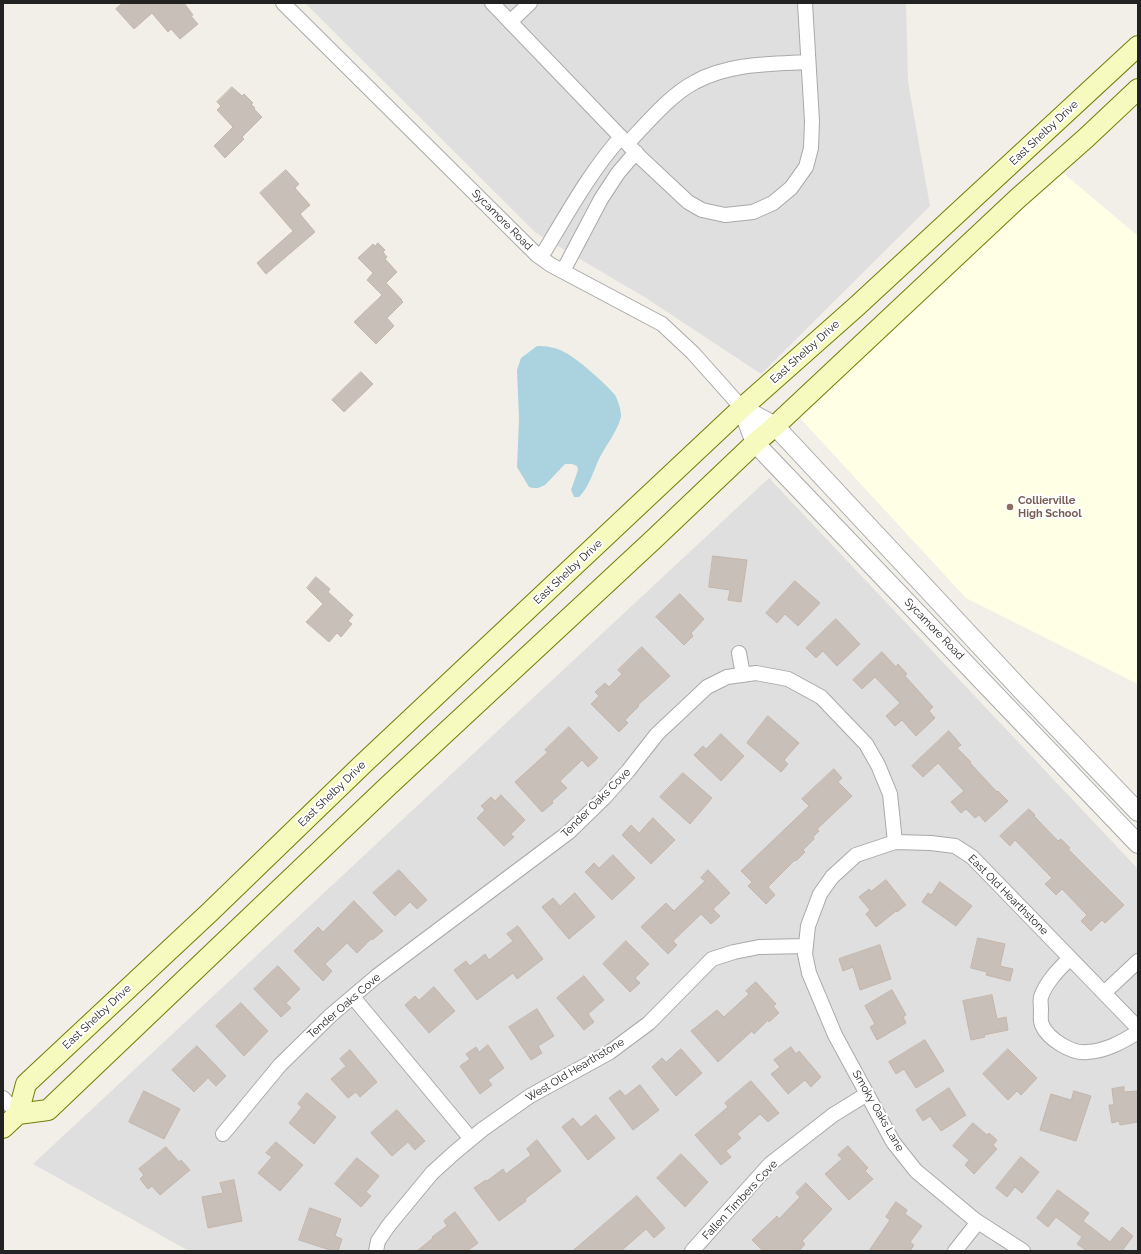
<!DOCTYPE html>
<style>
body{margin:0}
#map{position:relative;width:1141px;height:1254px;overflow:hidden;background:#f2efe9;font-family:Raleway,sans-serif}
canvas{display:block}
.frame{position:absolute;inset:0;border:4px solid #222;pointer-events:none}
</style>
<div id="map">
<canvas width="1141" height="1254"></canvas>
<div class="frame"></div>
</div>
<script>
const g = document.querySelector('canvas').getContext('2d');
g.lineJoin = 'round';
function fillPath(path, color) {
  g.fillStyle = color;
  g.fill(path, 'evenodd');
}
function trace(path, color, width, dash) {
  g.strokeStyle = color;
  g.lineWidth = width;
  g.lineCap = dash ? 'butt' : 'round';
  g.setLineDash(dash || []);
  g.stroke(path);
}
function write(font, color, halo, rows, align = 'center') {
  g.font = font + ' Raleway,sans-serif';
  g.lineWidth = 4;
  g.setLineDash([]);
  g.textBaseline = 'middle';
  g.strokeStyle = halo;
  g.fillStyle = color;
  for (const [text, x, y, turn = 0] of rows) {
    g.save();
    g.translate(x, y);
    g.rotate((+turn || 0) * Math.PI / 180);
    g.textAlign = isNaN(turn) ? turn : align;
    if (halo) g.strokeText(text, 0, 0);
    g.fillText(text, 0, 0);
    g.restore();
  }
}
const residential = new Path2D(`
 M305 3H906L908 82 930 206 761 374 646 298 536 233Z
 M769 478 1138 869V1251H189L33 1164Z`);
const education = new Path2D(`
 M1062 172 1138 236V684L966 598 799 417Z`);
const water = new Path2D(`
 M537 346C546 346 556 347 564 352 577 358 606 384 615 395 618 401 621 409 621 416 619 429 605 447 599 459 593 472 589 487 579 497H574L571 490 578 470 577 466 572 464H565L545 485 538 488H533L529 487 517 467 519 419 517 370 521 358Z`);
const building = new Path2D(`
 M123 3H184L193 15 191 16 198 24 180 39 171 29 168 32 152 13 134 29 116 9Z
 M232 87 242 96 244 94 253 103 251 104 255 108 254 109 262 117 242 137 244 139 225 158 214 146 233 127 217 110 221 106 217 102Z
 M286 170 299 184 295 188 310 205 300 214 315 232 266 274 257 263 293 231 260 193Z
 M378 243 385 250 383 252 387 257 385 259 397 272 386 283 402 300H401L403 302 387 318 394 326 376 344 354 322 382 295 367 280 373 273 358 258 373 244 375 246Z
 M361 372 373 384 344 412 332 400Z
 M713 556 747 560 741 602 728 600 730 590 709 587Z
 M316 577 330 589 328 592 353 615 348 621 352 624 341 637 337 633 329 642 306 622 323 604 307 588Z
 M795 581 820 603 798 626 785 614 777 623 766 613Z
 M680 594 704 619 691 633 693 636 684 645 656 617Z
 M836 619 860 644 837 666 823 651 816 658 806 648Z
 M642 647 670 676 638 705 639 706 625 720 628 723 619 732 591 704 599 696 595 692 605 683 609 687 622 674 618 670Z
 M882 652 896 667 898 664 907 674 905 676 933 707 929 711 935 718 916 736 902 720 895 726 886 716 900 703 875 677 862 689 853 680Z
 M768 716 799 743 784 760 788 764 781 772 747 743Z
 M569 727 598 758 588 767 582 760 560 781 567 788 552 801 553 803 542 812 515 782 548 752 545 750Z
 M949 731 961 745 957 748 971 762 970 763 997 792 998 791 1008 801 985 822 979 815 975 818 966 809 961 813 951 802 964 791 938 763 923 777 912 766Z
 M721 734 744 756 721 781 694 755 703 746 706 749Z
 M834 769 842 778 838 782 852 796 817 829 819 831 813 837 814 839 803 850 805 852 796 861 795 860 768 887 775 895 766 904 748 886 752 882 741 871 809 806 802 799Z
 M683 773 712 798 690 824 660 797Z
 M501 795 525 820 511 834 514 837 504 846 477 818 485 810 481 806 491 797 495 801Z
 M1029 809 1035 815 1034 816 1058 841 1061 839 1070 848 1068 849 1124 905 1105 923 1102 920 1091 931 1081 921 1087 915 1062 889 1056 895 1045 884 1052 878 1015 840 1010 846 1000 836Z
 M653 818 675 840 651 864 622 835 631 825 639 833Z
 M613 855 635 878 612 900 585 872 594 863 599 868Z
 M399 870 427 900 417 909 410 902 395 916 373 893Z
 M708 870 730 893 713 909 720 916 711 924 701 914 673 941 677 945 668 954 641 927 666 903 674 911 705 881 701 878Z
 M886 880 906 905 897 912 896 911 876 927 866 914 870 910 859 897 869 889 871 891Z
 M940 882 972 906 956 926 922 902 928 893 931 895Z
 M575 893 595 917 569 939 542 907 553 898 560 906Z
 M354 901 383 931 372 940 371 939 357 953 347 943 325 964 332 971 323 981 294 951 318 927 323 932Z
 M518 926 543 959 517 979 513 973 477 1000 454 970 466 961 470 966 485 954 489 960 513 941 507 934Z
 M978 938 1005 944 1000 966 1013 969 1010 981 986 975 987 972 971 968Z
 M626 941 649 964 635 978 640 983 630 992 603 964Z
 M880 945 891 979 860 990 853 967 843 971 839 959Z
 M278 966 300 989 286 1003 291 1008 281 1017 254 989Z
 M584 976 604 1000 588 1014 594 1022 584 1030 557 998Z
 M756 982 776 1004 773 1006 779 1013 769 1022 768 1020 754 1034 752 1031 718 1062 691 1031 717 1010 724 1017 749 994 746 991Z
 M434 987 455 1011 429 1033 405 1005 415 996 419 1000Z
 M892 990 906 1015 903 1017 906 1023 877 1040 870 1027 875 1024 865 1006Z
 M992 995 997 1019 1006 1017 1008 1030 984 1035 985 1037 971 1040 963 1001Z
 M241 1003 268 1031 244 1056 216 1026Z
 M537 1009 554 1036 538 1046 542 1053 531 1060 509 1027Z
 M925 1040 944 1071 916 1088 904 1069 896 1074 889 1062Z
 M488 1045 504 1068 488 1080 492 1085 480 1094 460 1066 470 1059 466 1054 476 1047 479 1052Z
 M197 1046 226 1076 216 1086 208 1078 194 1092 172 1070Z
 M791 1047 796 1054 799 1051 821 1077 811 1087 805 1080 788 1094 771 1074 780 1067 774 1060Z
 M681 1049 702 1073 676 1096 652 1067 662 1058 666 1062Z
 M1008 1049 1037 1078 1021 1095 1017 1091 1008 1100 983 1074Z
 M350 1050 377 1082 360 1097 356 1092 348 1098 331 1079 346 1066 340 1059Z
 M751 1081 779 1113 768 1122 760 1114 737 1134 741 1138 726 1151 731 1157 721 1165 695 1135 728 1107 725 1103Z
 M640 1085 659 1110 633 1130 609 1098 620 1090 625 1096Z
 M1124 1087V1092L1138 1091V1122L1120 1125 1119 1121 1112 1123 1109 1105H1114L1112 1089Z
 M949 1088 966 1115 941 1131 930 1116 923 1121 916 1110Z
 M144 1091 180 1109 164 1139 129 1122Z
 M1074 1091 1091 1096 1076 1141 1040 1130 1051 1094 1071 1100Z
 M307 1093 336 1117 314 1144 289 1123 302 1107 298 1104Z
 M397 1110 425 1141 415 1150 408 1142 392 1156 371 1133Z
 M596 1115 615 1138 588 1160 562 1127 573 1118 581 1127Z
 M973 1123 987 1135 989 1133 997 1140 993 1145 997 1149 974 1174 965 1165 969 1160 953 1146Z
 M537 1140 561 1171 525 1199 526 1201 499 1221 474 1188 486 1180 487 1181 503 1169 506 1174 531 1155 527 1149Z
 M276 1142 303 1165 280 1191 258 1173 272 1157 266 1153Z
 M848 1146 868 1168 865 1171 873 1179 849 1200 825 1174 842 1159 838 1155Z
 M166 1147 179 1162 181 1160 190 1170 160 1195 152 1186 148 1189 140 1179 144 1175 139 1169Z
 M681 1154 708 1182 685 1207 657 1178Z
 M1021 1157 1039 1172 1022 1193 1015 1187 1007 1197 996 1188Z
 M357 1158 379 1176 366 1192 371 1196 361 1207 335 1184Z
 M234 1180 242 1221 208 1228 202 1197 223 1193 220 1183Z
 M806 1183 832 1209 802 1241 805 1244 799 1251H763L752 1240 777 1216 779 1219 800 1197 796 1193Z
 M1058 1190 1089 1213 1083 1221 1110 1242 1122 1227 1133 1236 1122 1251H1087L1077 1244 1082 1237 1056 1217 1048 1227 1037 1218Z
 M637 1196 665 1228 654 1238 646 1229 621 1251H573Z
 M896 1202 907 1210 905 1214 922 1226 910 1242 914 1245 910 1251H869L890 1220 886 1217Z
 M310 1208 341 1219 335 1236 342 1239 338 1251H333L299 1240Z
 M455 1212 478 1243 467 1251H417L433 1238 432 1237 447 1226 444 1221Z`);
const minor = new Path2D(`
 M283 3 537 255 551 265 662 324 693 353 742 408
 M492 3 641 158 688 202 702 210 725 215 753 212 773 203 791 188 806 167 811 148 812 121 805 3
 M510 22 530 3
 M628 143C647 123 670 95 695 82 729 63 771 64 808 62
 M541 257C566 216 589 173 621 137
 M563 271 601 199 618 173 636 152
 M739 653 743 675
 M1070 958C1059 969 1046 982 1041 997 1040 1001 1041 1006 1041 1009 1041 1014 1040 1021 1042 1025 1048 1039 1072 1054 1087 1052 1106 1051 1122 1042 1138 1032
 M1104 993 1138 961
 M353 997 471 1139
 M3 1098 18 1114
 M223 1134 280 1065 331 1015 377 976 569 832 604 798 628 771 657 734 707 687 727 677 756 673 788 679 821 697 866 744 878 765 890 794 895 842
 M376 1251 378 1241 389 1225 432 1173 454 1153 483 1129 530 1096 610 1052 649 1023 712 959 734 952 759 947 806 946
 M692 1251 770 1164 833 1115 867 1094
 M955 1251 978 1222
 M1023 1251 975 1220 916 1171 893 1142 835 1035 809 973 805 954 808 926 820 894 832 877 856 855 895 842 931 843 955 846 972 857 1138 1028`);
const tertiary = new Path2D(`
 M742 408 755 443 1138 844
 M742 408 775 426 1023 692 1138 812`);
const secondary = new Path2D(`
 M18 1114 48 1110 387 787 654 539 755 443 775 426 1017 199 1086 138 1138 89
 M3 1128 18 1114 26 1084 210 912 363 764 742 408 857 306 1138 46`);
const markers = [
 [1010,507,4,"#8d6e63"]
];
const streetNames = [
 ["East Shelby Drive",1044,133,-43],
 ["Sycamore Road",502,220,45],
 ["East Shelby Drive",805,352,-42],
 ["East Shelby Drive",568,572,-43],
 ["Sycamore Road",934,629,46],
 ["East Shelby Drive",332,794,-44],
 ["Tender Oaks Cove",596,803,-45],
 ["East Old Hearthstone",1008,895,45],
 ["Tender Oaks Cove",344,1006,-41],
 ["East Shelby Drive",97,1017,-43],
 ["West Old Hearthstone",575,1070,-31],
 ["Smoky Oaks Lane",878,1111,60],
 ["Fallen Timbers Cove",740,1200,-47]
];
const educationNames = [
 ["Collierville",1018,501],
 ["High School",1018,514]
];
fillPath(residential, '#e0dfdf');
fillPath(education, '#ffffe5');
fillPath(water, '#aad3df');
fillPath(building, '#c7bfb8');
trace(building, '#c4b6ab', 1);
trace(minor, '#a9a9a9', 16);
trace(tertiary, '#a9a9a9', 20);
trace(secondary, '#707d05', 22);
trace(minor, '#fff', 14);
trace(tertiary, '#fff', 18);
trace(secondary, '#f7fabf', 20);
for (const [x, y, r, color] of markers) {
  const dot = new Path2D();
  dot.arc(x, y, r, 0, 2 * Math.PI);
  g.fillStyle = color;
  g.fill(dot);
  trace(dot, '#fff', 1.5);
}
write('11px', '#222', '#fff', streetNames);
write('bold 11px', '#785e54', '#fff', educationNames, 'left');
</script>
